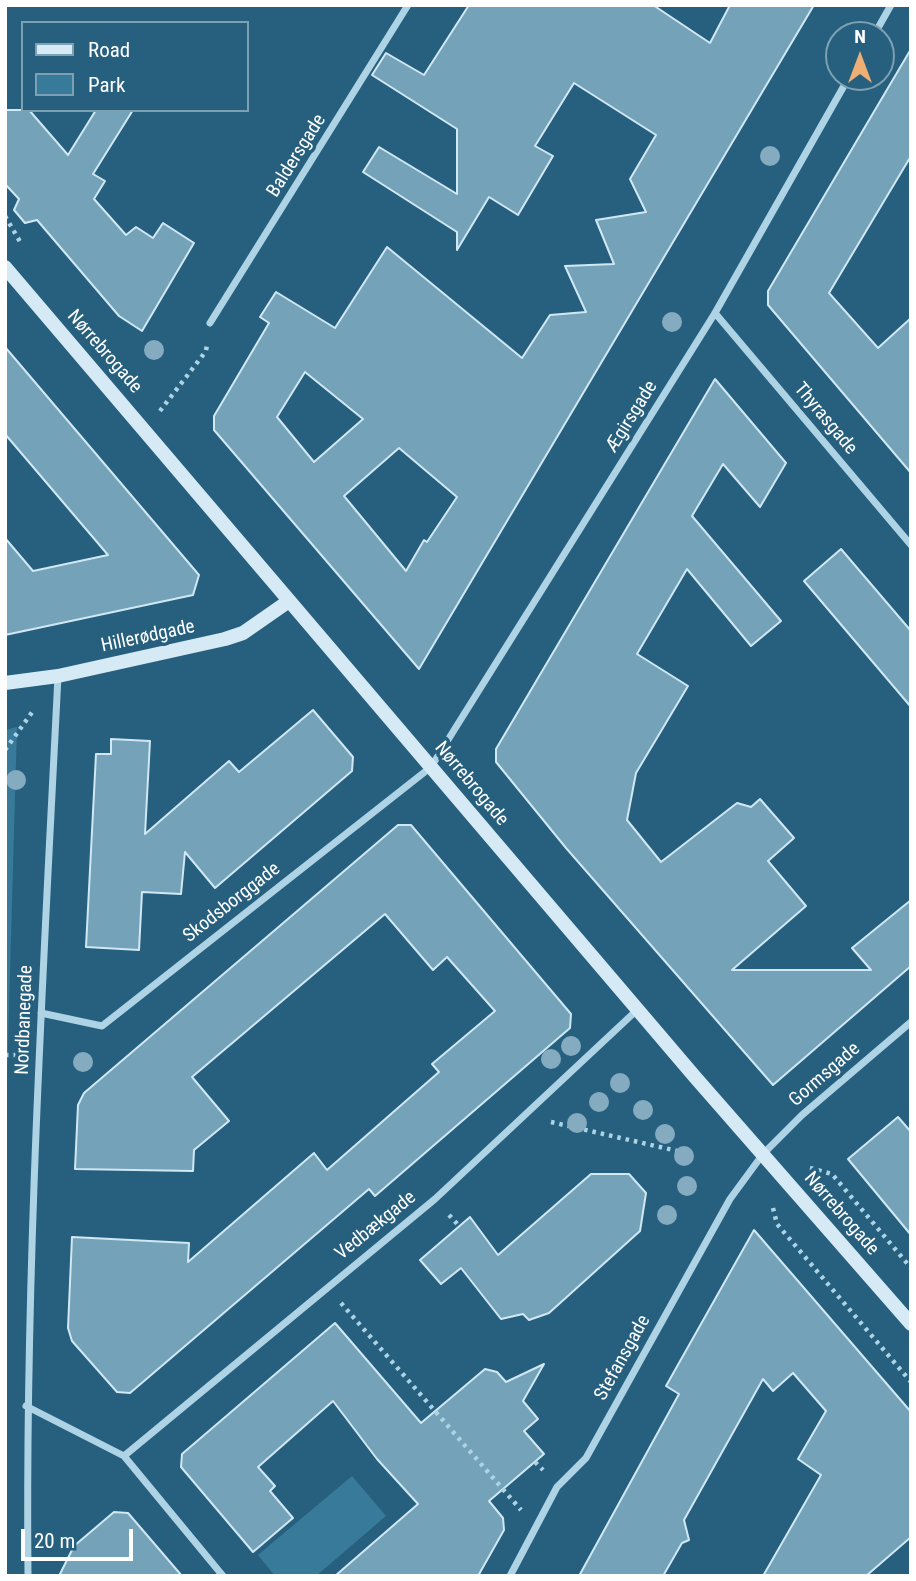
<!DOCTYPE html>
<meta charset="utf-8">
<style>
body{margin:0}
#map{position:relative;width:916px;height:1581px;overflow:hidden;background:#27607e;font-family:"Roboto Condensed",sans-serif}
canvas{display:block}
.frame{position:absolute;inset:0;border:7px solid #fff;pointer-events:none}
.legend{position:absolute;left:21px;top:21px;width:228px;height:91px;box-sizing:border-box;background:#27607e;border:2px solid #7da0b2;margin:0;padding:9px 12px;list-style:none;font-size:21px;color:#fff}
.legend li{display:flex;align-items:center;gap:14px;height:35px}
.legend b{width:35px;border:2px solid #7da0b2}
.north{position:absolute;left:825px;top:21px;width:70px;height:70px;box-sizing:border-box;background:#27607e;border:2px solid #7da0b2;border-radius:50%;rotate:0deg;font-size:19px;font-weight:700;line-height:28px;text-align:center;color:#fff}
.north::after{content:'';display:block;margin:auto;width:24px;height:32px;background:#edaf73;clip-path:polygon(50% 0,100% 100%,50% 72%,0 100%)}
.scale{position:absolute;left:21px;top:1529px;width:112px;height:32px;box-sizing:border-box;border:4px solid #fff;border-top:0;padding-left:9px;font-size:21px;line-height:24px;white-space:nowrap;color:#fff;-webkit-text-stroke:5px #27607e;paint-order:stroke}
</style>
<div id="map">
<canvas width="916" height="1581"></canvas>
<div class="frame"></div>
<ul class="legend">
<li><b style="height:9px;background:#d6eaf5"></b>Road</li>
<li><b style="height:19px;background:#387a99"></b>Park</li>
</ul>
<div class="north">N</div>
<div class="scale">20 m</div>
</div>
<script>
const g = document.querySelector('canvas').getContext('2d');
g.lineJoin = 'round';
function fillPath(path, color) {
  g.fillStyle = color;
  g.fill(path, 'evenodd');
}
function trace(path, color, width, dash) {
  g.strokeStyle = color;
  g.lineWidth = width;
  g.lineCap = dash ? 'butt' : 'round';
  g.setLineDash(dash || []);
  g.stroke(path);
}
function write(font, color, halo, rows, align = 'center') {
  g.font = font + ' "Roboto Condensed",sans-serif';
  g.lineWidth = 7;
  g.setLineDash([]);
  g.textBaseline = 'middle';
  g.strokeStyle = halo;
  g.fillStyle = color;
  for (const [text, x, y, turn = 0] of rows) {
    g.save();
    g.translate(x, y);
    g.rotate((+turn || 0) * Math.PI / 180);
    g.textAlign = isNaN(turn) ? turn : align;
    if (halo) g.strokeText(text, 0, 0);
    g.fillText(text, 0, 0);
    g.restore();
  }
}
const green = new Path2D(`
 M17 727 5 1149V730Z
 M352 1476 386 1516 316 1576H275L258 1555Z`);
const building = new Path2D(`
 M469 5H653L710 43 730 5H814L419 669 214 430V416L269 323 260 317 276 292 335 328 387 247 522 358 550 315 586 312 565 266 614 264 596 220 646 212 630 179 656 135 574 83 535 146 553 156 518 215 489 197 457 250V232L363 172 379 147 457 194V129L372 75 386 53 424 75ZM305 372 363 419 314 462 277 417ZM399 448 457 497 427 542 424 540 406 571 344 496Z
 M911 49V156L829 293 878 348 911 318V473L768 305V291Z
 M5 110H29L68 155 96 110H133L93 174 105 181 94 199 126 235 136 227 153 238 163 223 194 243 142 331 119 316 37 220 25 223 14 210 19 199 5 184Z
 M5 347 199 575 193 595 5 635V538L33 571 108 555 5 434Z
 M715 379 786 463 760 507 723 464 692 516 781 621 751 646 687 569 637 654 688 686 636 773 627 820 661 862 737 803 751 807 760 799 794 838 768 861 806 906 732 970H871L852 948 911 900V966L773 1085 566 848 496 762V749Z
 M841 549 911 631V707L804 581Z
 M313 710 353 757 352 771 215 888 185 852 181 894 142 892 139 950 86 947 96 754H111V739L150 741 145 834 229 761 239 772Z
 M398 825H411L571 1014 570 1028 375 1196 369 1189 130 1393 117 1392 72 1341 68 1328 72 1237 189 1243 188 1262 314 1153 327 1170 439 1072 432 1064 495 1011 447 957 433 970 385 914 192 1077 229 1121 194 1150 193 1171 75 1169 78 1105 84 1093Z
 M898 1117 911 1132V1235L848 1159Z
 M591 1174H629L646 1193 640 1231 549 1313 529 1320 523 1314 501 1319 461 1268 441 1284 420 1260 470 1217 498 1255Z
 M754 1230 911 1412V1537L866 1576H763L821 1475 798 1459 826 1411 793 1373 773 1391 763 1379 684 1520 689 1540 682 1543 663 1576H579L679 1394 666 1386Z
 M335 1323 421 1423 485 1369 497 1372 506 1382 544 1364 523 1401 538 1419 524 1431 544 1454 489 1501 503 1518 504 1530 478 1576H335L418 1504 377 1459 333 1401 258 1467 275 1486 270 1491 293 1518 253 1552 181 1467 182 1454Z
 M114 1512 128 1513 182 1576H59L74 1546Z`);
const path = new Path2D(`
 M5 216 22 245
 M160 411 206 351 207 344
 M5 750 33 711
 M5 1055H18
 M551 1122 686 1153
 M810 1168 832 1174 911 1268
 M773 1208 777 1224 911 1382
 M449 1215 460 1227
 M341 1303 521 1510
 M535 1462 543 1470`);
const street = new Path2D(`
 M874 35 891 5
 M715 313 911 545
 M210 323 408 5
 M41 1013 102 1026 431 767 715 313 849 77
 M26 1406 124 1456 223 1576
 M124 1456 435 1199 637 1010
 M28 1576C25 1276 43 976 58 676
 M510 1576 557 1487 586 1458 730 1199 763 1154 802 1115 911 1022`);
const secondary = new Path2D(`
 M5 267 695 1077 911 1324
 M5 683 58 676 225 639 243 633 289 601`);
const trees = [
 [770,156],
 [672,322],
 [154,350],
 [16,780],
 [571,1046],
 [551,1059],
 [83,1062],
 [620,1083],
 [599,1102],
 [643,1110],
 [577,1123],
 [665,1134],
 [684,1156],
 [687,1186],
 [667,1215]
];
const streetNames = [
 ["Baldersgade",297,156,-58],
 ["Nørrebrogade",104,352,49],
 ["Ægirsgade",632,417,-58],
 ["Thyrasgade",825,419,50],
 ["Hillerødgade",148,637,-12],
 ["Nørrebrogade",471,784,50],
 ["Skodsborggade",232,903,-38],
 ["Nordbanegade",25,1020,-88],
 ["Gormsgade",825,1075,-41],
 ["Nørrebrogade",841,1214,49],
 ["Vedbækgade",376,1226,-39],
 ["Stefansgade",623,1358,-61]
];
fillPath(green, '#387a99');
fillPath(building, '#74a2b8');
trace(building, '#d0e8f4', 2);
trace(path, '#add3e5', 4.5, [3.5, 5]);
trace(street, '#add3e5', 7);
trace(secondary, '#d6eaf5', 14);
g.fillStyle = '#84abbf';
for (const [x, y] of trees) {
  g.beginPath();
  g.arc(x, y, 10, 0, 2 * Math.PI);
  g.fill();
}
write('19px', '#fff', '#27607e', streetNames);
</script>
